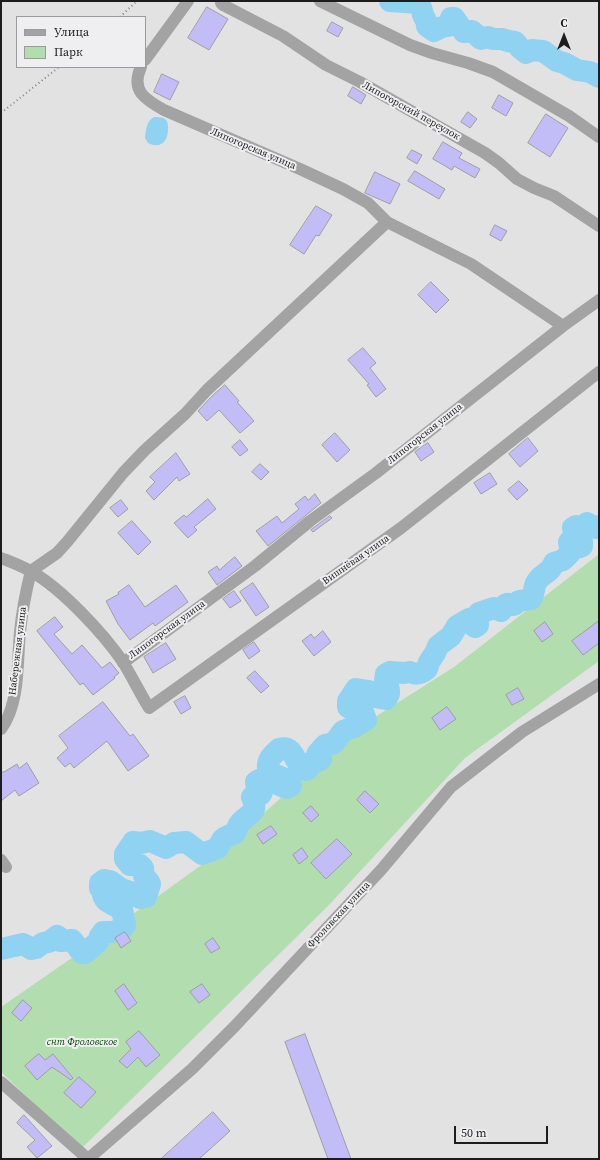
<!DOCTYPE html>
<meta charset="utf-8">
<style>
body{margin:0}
#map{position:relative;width:600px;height:1160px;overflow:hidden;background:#e2e2e3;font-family:"Source Serif 4",serif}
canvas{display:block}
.frame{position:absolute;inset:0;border:2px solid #1d1d1d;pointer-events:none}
.legend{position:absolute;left:16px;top:16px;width:130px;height:52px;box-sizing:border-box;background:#efeff1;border:1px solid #9b9b9c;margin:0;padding:5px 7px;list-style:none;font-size:12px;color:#1d1d1d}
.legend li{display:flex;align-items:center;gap:8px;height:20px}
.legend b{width:20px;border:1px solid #9b9b9c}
.north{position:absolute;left:544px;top:16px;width:40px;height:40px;-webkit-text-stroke:3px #efeff1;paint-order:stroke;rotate:0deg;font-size:11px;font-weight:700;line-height:16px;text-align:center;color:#1d1d1d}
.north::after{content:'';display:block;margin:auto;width:14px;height:18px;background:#1d1d1d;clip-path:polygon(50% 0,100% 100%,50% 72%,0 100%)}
.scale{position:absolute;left:454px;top:1126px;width:94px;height:18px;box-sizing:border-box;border:2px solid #1d1d1d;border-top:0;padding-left:5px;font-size:12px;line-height:14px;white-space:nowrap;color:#1d1d1d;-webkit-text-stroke:3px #efeff1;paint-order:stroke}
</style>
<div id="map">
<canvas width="600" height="1160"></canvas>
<div class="frame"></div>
<ul class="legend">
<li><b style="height:5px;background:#a4a3a3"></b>Улица</li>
<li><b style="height:11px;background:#b2deaf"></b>Парк</li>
</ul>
<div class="north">С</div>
<div class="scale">50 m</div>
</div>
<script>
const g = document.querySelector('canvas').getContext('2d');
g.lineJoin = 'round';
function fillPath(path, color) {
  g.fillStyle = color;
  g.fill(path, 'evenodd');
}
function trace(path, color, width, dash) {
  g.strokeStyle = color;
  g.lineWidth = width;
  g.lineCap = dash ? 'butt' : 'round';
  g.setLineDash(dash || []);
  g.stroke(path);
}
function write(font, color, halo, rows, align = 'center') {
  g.font = font + ' "Source Serif 4",serif';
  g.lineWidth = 4;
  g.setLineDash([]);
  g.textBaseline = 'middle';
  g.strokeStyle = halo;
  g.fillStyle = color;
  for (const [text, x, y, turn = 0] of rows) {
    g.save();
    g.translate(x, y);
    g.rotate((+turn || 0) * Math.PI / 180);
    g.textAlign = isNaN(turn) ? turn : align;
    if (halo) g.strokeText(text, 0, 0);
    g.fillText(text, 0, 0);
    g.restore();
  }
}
const green = new Path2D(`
 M599 554V661L465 758 328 906 81 1149 1 1072V1007L76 955 221 851 364 724 454 667Z`);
const water = new Path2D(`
 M154 117C158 117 163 117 166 120 168 122 168 126 168 129 168 142 160 149 148 143L145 138C146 131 146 121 154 117Z`);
const river = new Path2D(`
 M390 1 418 3C423 8 421 11 424 17 426 21 427 20 427 26L434 31 442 27 448 26 451 18H454L464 32 472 31 481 39 488 37 493 39H502L508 41 515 42 521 49 526 53 532 50 543 51 557 61 564 63 577 70 590 72 599 77
 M1 949 23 944 27 946 31 949 36 948 43 943 49 942 57 936 59 937 61 941 72 940 82 953H85L98 942 100 936 103 932H112L122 929 125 925 122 909C113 904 101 902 103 890L100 888V883L104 880 110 881 121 889 133 893 140 898 146 897 150 884 149 882 144 876 143 868 140 865H130L125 859V854L133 842 141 843 150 841 166 848 174 843 186 842 202 854 218 848C224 834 224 839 235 833 237 829 238 824 242 821 252 812 258 812 252 797L255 794H261L262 792 261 789 257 787 256 782C268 773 275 785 287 788L291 786 290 781 273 774 268 768C267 759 273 755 279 749 291 746 292 754 297 761 300 764 301 765 303 769L306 770 308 769 310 763 319 761 321 759 320 757 317 755 318 753 325 745 334 743 343 731 354 727 366 720 363 712 353 710 348 707V701L356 689 369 691 374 697 386 699C392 692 388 687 385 680L386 674 390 672 404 673 410 672C416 675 422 673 427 669L429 662 435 653 438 646 451 636 457 626 469 619 472 621 473 625 475 627 478 625V615L479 613 494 608 501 611C507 604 504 602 514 605L519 601 531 599C535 593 533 585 538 580 544 572 550 574 554 563L563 560 571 552 569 542H572C574 546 577 549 582 546V541L574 532 573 528 576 526 578 530H581L587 523 596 528 599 526`);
const building = new Path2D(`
 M207 7 228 19 209 50 188 38Z
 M332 22 343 28 338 37 327 31Z
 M162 74 179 82 170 100 154 92Z
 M353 87 366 95 361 104 348 96Z
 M499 95 513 103 506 116 492 108Z
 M468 112 477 119 470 128 461 122Z
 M546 114 568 128 550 157 528 143Z
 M443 142 462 153 459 158 480 169 475 178 454 166 452 170 433 159Z
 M412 150 422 155 417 164 407 158Z
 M415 171 445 189 439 199 408 181Z
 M375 172 400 184 390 204 365 193Z
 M316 206 332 215 319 236 316 235 304 254 290 245Z
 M495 225 507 231 501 241 490 235Z
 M431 282 449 300 436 313 418 295Z
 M363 348 376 363 370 368 386 389 376 397 367 385 369 384 348 360Z
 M225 385 239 401 237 402 254 421 240 433 219 410 207 421 198 411 212 396Z
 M335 433 350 450 337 462 322 445Z
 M528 438 538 451 520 467 509 454Z
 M240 440 248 450 240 456 232 447Z
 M428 443 434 452 421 461 415 452Z
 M176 453 190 474 179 481 177 477 154 500 146 491 155 482 150 477Z
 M260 464 269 472 261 480 252 472Z
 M490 473 497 484 481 494 474 483Z
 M519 481 528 490 517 500 508 490Z
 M315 494 321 503 268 546 256 531 277 516 282 523 299 509 295 504 305 496 308 500Z
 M208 499 216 509 194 527 197 530 188 538 174 523 184 515 186 517Z
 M121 500 128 509 118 517 110 508Z
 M330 516 332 518 313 532 311 530Z
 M132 521 151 542 138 555 118 533Z
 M235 557 242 566 217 585 208 572 217 566 219 570Z
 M253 583 269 607 256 616 240 592Z
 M129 585 145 607 176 585 188 602 155 626 153 623 130 640 118 624 106 601 119 594 118 593Z
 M234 591 241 601 230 608 223 599Z
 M55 617 63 627 54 634 72 654 82 645 102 668 110 662 119 673 114 677 115 678 93 695 83 683 80 685 37 631Z
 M599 621V643L583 655 572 641Z
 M545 622 553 634 542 642 534 631Z
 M323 631 331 642 314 656 302 641 311 634 314 638Z
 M254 642 260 651 249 659 243 650Z
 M166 643 176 659 153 673 144 657Z
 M255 671 269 686 261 693 247 678Z
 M518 688 524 699 512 705 506 695Z
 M185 696 191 708 181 714 174 702Z
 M103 702 130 736 133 734 149 756 128 771 107 741 74 768 70 763 65 767 57 758 68 748 59 736Z
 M447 707 456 719 440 730 432 718Z
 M27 763 39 783 19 796 15 790 1 801V772H4L17 764 19 768Z
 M365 791 379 804 370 813 357 800Z
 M311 806 319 815 311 822 303 813Z
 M271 826 277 834 263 844 257 835Z
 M337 839 352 854 326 879 311 863Z
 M302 848 308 857 299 864 293 855Z
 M125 932 131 941 121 948 115 938Z
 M213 938 220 948 211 953 205 944Z
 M124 984 137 1003 128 1010 115 991Z
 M202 984 210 995 199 1003 190 992Z
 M23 1000 32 1008 21 1021 12 1013Z
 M139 1031 160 1055 146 1067 138 1057 127 1068 119 1061 131 1049 126 1042Z
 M305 1034 351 1159H328L285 1042Z
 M39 1054 45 1060 53 1054 73 1078 71 1080 52 1067 37 1080 25 1066Z
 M79 1077 96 1092 81 1108 64 1093Z
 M213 1112 230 1131 199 1159H161Z
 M24 1115 52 1146 37 1158 27 1147 35 1140 17 1123Z`);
const path = new Path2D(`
 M120 17 137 1
 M1 113 59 67`);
const minor = new Path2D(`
 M221 1V3L223 5 283 36 326 65 360 82 485 153 499 163 517 179 534 188 554 196 599 226
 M320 1 410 45 432 53 468 63 493 72 569 116 599 137
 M145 60 188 1
 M141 67C130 91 146 100 164 110L300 169 343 189 368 203 387 222 471 264 563 326
 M1 558C11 562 22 566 32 572 62 589 103 633 123 662 132 677 140 693 149 708L401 528 599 372
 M31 571 57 553 67 542 123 473 145 450 185 414 207 390 387 222
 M123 663 255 566 310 521 376 473 563 326 599 300
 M1 729C20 704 17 662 20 632 22 611 26 591 31 571
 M1 860 6 867
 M1 1082 88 1159
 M88 1159 192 1069 235 1026 381 870 451 787 522 732 599 684`);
const streetNames = [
 ["Липогорский переулок",411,111,29],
 ["Липогорская улица",253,149,23],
 ["Липогорская улица",425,434,-38],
 ["Вишнёвая улица",356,560,-35],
 ["Липогорская улица",167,630,-36],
 ["Набережная улица",18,651,-83],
 ["Фроловская улица",339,915,-47]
];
const parkNames = [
 ["снт Фроловское",82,1042]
];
fillPath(green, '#b2deaf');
fillPath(water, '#8fd2f1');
trace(river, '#8fd2f1', 22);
fillPath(building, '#c2bdf6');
trace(building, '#9f9ea0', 1);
trace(path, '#868687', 2, [1, 3]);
trace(minor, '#a4a3a3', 12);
write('10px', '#1d1d1d', '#efeff1', streetNames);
write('italic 10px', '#014303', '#efeff1', parkNames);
</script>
